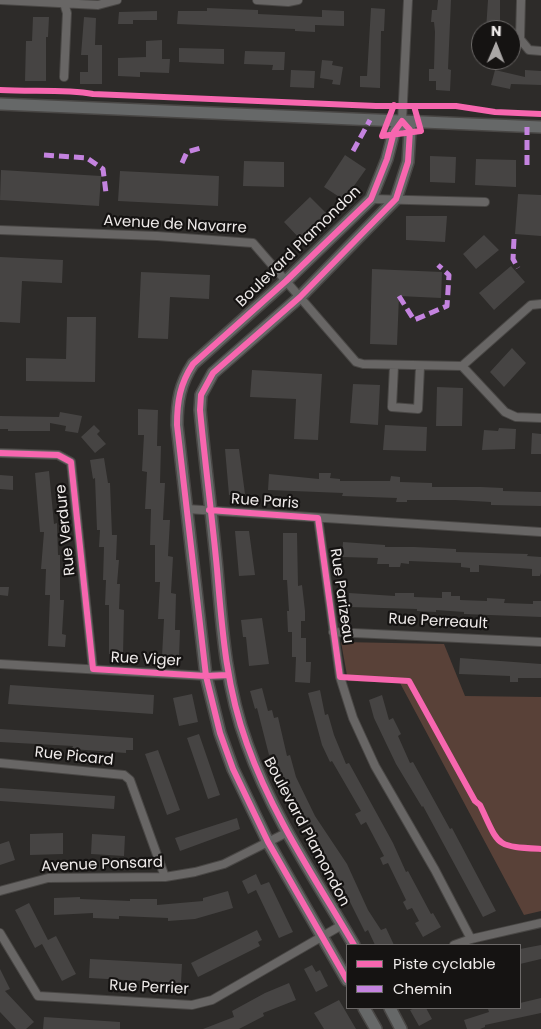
<!DOCTYPE html>
<style>
body{margin:0}
#map{position:relative;width:541px;height:1029px;overflow:hidden;background:#2d2b29;font-family:Poppins,sans-serif}
canvas{display:block}
.legend{position:absolute;left:346px;top:944px;width:175px;height:65px;box-sizing:border-box;background:#151312;border:1px solid #6c6968;margin:0;padding:6px 9px;list-style:none;font-size:15px;color:#eeeae9}
.legend li{display:flex;align-items:center;gap:10px;height:25px}
.legend b{width:25px;border:1px solid #6c6968}
.north{position:absolute;left:471px;top:20px;width:50px;height:50px;box-sizing:border-box;background:#151312;border:1px solid #6c6968;border-radius:50%;rotate:1deg;font-size:14px;font-weight:700;line-height:20px;text-align:center;color:#eeeae9}
.north::after{content:'';display:block;margin:auto;width:18px;height:22px;background:#aaa7a6;clip-path:polygon(50% 0,100% 100%,50% 72%,0 100%)}
</style>
<div id="map">
<canvas width="541" height="1029"></canvas>
<ul class="legend">
<li><b style="height:6px;background:#f766af"></b>Piste cyclable</li>
<li><b style="height:6px;background:#c483df"></b>Chemin</li>
</ul>
<div class="north">N</div>
</div>
<script>
const g = document.querySelector('canvas').getContext('2d');
g.lineJoin = 'round';
function fillPath(path, color) {
  g.fillStyle = color;
  g.fill(path, 'evenodd');
}
function trace(path, color, width, dash) {
  g.strokeStyle = color;
  g.lineWidth = width;
  g.lineCap = dash ? 'butt' : 'round';
  g.setLineDash(dash || []);
  g.stroke(path);
}
function write(font, color, halo, rows, align = 'center') {
  g.font = font + ' Poppins,sans-serif';
  g.lineWidth = 4.5;
  g.setLineDash([]);
  g.textBaseline = 'middle';
  g.strokeStyle = halo;
  g.fillStyle = color;
  for (const [text, x, y, turn = 0] of rows) {
    g.save();
    g.translate(x, y);
    g.rotate((+turn || 0) * Math.PI / 180);
    g.textAlign = isNaN(turn) ? turn : align;
    if (halo) g.strokeText(text, 0, 0);
    g.fillText(text, 0, 0);
    g.restore();
  }
}
const green = new Path2D(`
 M341 642 444 644 465 696 541 697V911L524 915 400 683 348 681Z`);
const building = new Path2D(`
 M438 0H451L448 69 451 70 450 91 436 90V81H429V69H434L435 32 434 22H431L432 10H437Z
 M488 0H500V30H486Z
 M207 8 258 10V14L322 17V10L344 11V26L315 25V32L295 31V29L177 24 178 11H207Z
 M371 8 385 9 384 31H381L380 88 360 87V76H367Z
 M157 11V20H133V24H118L119 12Z
 M33 17H49L48 37H46V81H25L26 41H32Z
 M84 17 96 18 95 45H102V84H80V72H88V55H81Z
 M162 40V59H170L169 73 140 72V77L118 76V58L146 57V41Z
 M179 48 224 49V64L179 62Z
 M245 51 285 52 284 70H272L273 65 244 64Z
 M322 60 333 61 332 65 343 67 340 85 332 84 333 80 320 78Z
 M291 70 315 71 314 88 290 87Z
 M495 70 525 77V70L541 71V85L511 84 510 89 491 85Z
 M345 155 366 169 344 200 324 187Z
 M430 156 456 157 455 183 430 182Z
 M476 159 516 160V187L475 185Z
 M244 161 284 162V187L243 186Z
 M1 170 101 176 99 206 0 200Z
 M120 171 219 176 218 206 118 201Z
 M518 194 541 195V236L515 234Z
 M310 197 327 214 301 240 284 222Z
 M406 216H447L445 242 406 240Z
 M484 235 499 250 476 269 463 254Z
 M0 257 63 260 62 283 22 281 20 323 0 322Z
 M511 266 525 282 494 310 479 293Z
 M372 269 442 272 441 298 399 296 397 345 370 344Z
 M141 272 210 275 209 299 170 297 168 339 138 338Z
 M67 317H96L95 382 26 381V358L66 359Z
 M512 348 526 363 504 387 490 372Z
 M252 370 322 374 318 440 294 439 296 399 250 397Z
 M353 384 380 385 378 425 350 423Z
 M437 387 463 388 462 426H436Z
 M138 409 158 410 157 446H161L160 483H165L163 520H170L168 556 173 557 171 593 176 594 175 630H180L179 657 162 656 164 619H158L160 582H155V545H150L151 509H145L147 472 142 471 144 435H138Z
 M60 412 82 416 78 433 65 431 66 426 50 423V431H8V429H0V416L59 417Z
 M94 425 100 431 97 434 106 444 95 453 81 437Z
 M385 425 427 427 426 451 383 450Z
 M499 428 516 429 515 449 482 450 484 430 498 431Z
 M532 433 541 434V454H531Z
 M225 449H239L245 494 229 495Z
 M104 458 108 483H110L112 535H117L116 560H119L117 584H120L119 609 124 610 123 655 109 654V605H105L106 580H103L104 547H99L100 530H97L95 478 93 479 90 460Z
 M49 471 54 524 57 523 58 555H60V600H64L62 634 66 635 65 647 48 646 50 595H45L46 569H41L44 532H40L35 473Z
 M319 473H331L330 478 340 479V481H390L391 476 400 477V482L432 483V487H481L503 488V491L541 492V506L491 505V502L455 500H407V502H396L397 498 342 496 343 493 268 490 269 474 319 479Z
 M0 475 13 476V490L0 489Z
 M235 531H249L255 575 239 576Z
 M283 533H297L298 586 302 585 305 611V621H301V638H306V662H311L310 683 295 682 296 657H292V632H288L287 611H289L287 580H283Z
 M343 542 385 545V547H414L456 549V552L528 554 527 556 541 557V573L540 576H532V569L479 565V572H470V568L461 567V563L434 562 409 561V564L401 563 400 567H389V564H377L378 558 342 557Z
 M0 587H9L8 596 0 595Z
 M442 592H451V596H460V600L487 601V598L505 599 504 603 533 604V601H541V617L464 614V612L436 610V612L417 611V609L349 607V593L395 596V593H414V597L442 598Z
 M262 618 269 664 249 666 246 637H243L241 620Z
 M460 658 541 664V678H518V682H510V676L459 674Z
 M10 685 154 695 153 714 8 704Z
 M262 688 268 711 272 710 274 718 278 717 287 756 290 755 296 777 315 816 347 864 368 910 381 930 386 928 394 945H375L368 930 365 932 331 864 295 806 283 776H281L274 754 269 755 257 708 255 709 250 691Z
 M320 690 325 715 328 714 334 735 346 764 349 763 393 843 406 872 408 871 431 914 433 913 441 927 423 937 415 923 419 921 412 908 407 910 403 902 406 900 388 863 383 865 380 858 384 856 366 822 361 825 355 814 361 811 332 761 330 762 322 745 308 693Z
 M192 694 198 722 179 726 173 698Z
 M382 695 389 720 393 718 401 734 398 736 410 763 413 762 450 829 452 828 496 911 483 917 423 806 422 807 396 764 374 718 369 700Z
 M0 729 133 738V750H126V753L72 749 73 746 0 742Z
 M199 734 220 795 208 799 187 738Z
 M158 750 180 810 167 815 145 754Z
 M0 788 115 796 114 809 0 801Z
 M237 818 240 829 180 851 175 838Z
 M63 833V854L30 855V834Z
 M92 834 125 836 124 856 91 854Z
 M9 841 15 860 0 865V844Z
 M256 874 261 885 269 882 293 932 279 938 256 890 248 894 242 881Z
 M228 891 233 908 195 919 168 921V918L119 916V919L93 918V913L54 915V898L80 897V899L130 901V899H157V905L203 901V898Z
 M29 903 48 940 56 936 76 974 62 981 42 944 35 948 15 910Z
 M257 930 262 940 258 942 260 946 198 977 191 963Z
 M541 945V959L520 964V949Z
 M90 959 182 964 181 983 89 978Z
 M312 965 316 972 320 970 328 986 316 992 304 969Z
 M0 969 10 989 5 991 34 1022 26 1029H16L0 1012Z
 M289 983 296 1000 263 1013 264 1016 239 1029H203L234 1017 232 1011 265 993Z
 M541 998V1013L485 1025V1027L480 1029H467L464 1020 489 1012 488 1009 520 1008V1003Z
 M339 1000 356 1029H324L314 1013Z
 M415 1008H426L432 1019 419 1026 410 1010Z
 M44 1017 120 1022V1029H43Z`);
const street = new Path2D(`
 M0 0 98 5 117 0
 M63 0 67 13 64 77
 M257 0 288 2 298 0
 M521 0 520 39 529 50 541 51
 M402 121 408 0
 M371 199 485 202
 M0 230 157 236 253 243 356 362 363 364 462 366 531 305 541 304
 M394 366 392 407 418 409 420 367
 M462 366 505 412 516 417 541 418
 M0 453 58 455 71 462 93 669
 M187 509 541 532
 M318 518 340 677 353 718 375 766 435 870 471 939
 M333 632 541 642
 M0 664 206 676 227 675
 M0 763 124 775 130 780 165 877
 M0 891 48 878 165 877 195 872 224 864 288 832
 M0 933 38 996 192 1005 212 1000 342 925
 M454 945 471 939 541 923`);
const secondary = new Path2D(`
 M0 104 541 127
 M354 945C316 880 272 815 247 744 226 687 222 629 217 569 212 516 205 463 200 410L201 395 213 373 300 297 396 199 408 162 410 130 402 121
 M347 980 268 842 233 769 220 733 206 676 177 425C177 401 180 384 193 364L286 281 371 199 387 159 394 132 402 121
 M364 1008 376 1029
 M390 1008 401 1029`);
const quiet = new Path2D(`
 M353 151 370 120
 M44 155 87 158 103 169 106 193
 M182 163 187 152 201 148
 M527 165V127
 M514 239 513 259 518 268
 M399 296 414 320 447 306 449 275 438 265`);
const cycleway = new Path2D(`
 M0 90C30 92 65 89 93 94L376 106H414L421 131 382 136 394 105
 M414 106H456L495 112 541 114
 M0 453 58 455 71 462 93 669 206 676 227 675
 M209 510 318 518 340 677 409 681 475 801 480 805C500 847 494 846 541 849
 M347 980 268 842 233 769 220 733 206 676 177 425C177 401 180 384 193 364L286 281 371 199 387 159 394 132 402 121 410 130 408 162 396 199 300 297 213 373 201 395 200 410C205 463 212 516 217 569 222 629 226 687 247 744 272 815 316 880 354 945`);
const streetNames = [
 ["Avenue de Navarre",175,225,3],
 ["Boulevard Plamondon",299,247,-44],
 ["Rue Paris",265,502,4],
 ["Rue Verdure",66,530,-96],
 ["Rue Parizeau",341,596,82],
 ["Rue Perreault",438,622,3],
 ["Rue Viger",146,660,3],
 ["Rue Picard",74,757,6],
 ["Boulevard Plamondon",306,832,62],
 ["Avenue Ponsard",102,865,-2],
 ["Rue Perrier",149,988,3]
];
fillPath(green, '#594138');
fillPath(building, '#464443');
trace(street, '#494745', 10);
trace(secondary, '#494745', 14);
trace(street, '#686665', 8);
trace(secondary, '#666868', 11);
trace(quiet, '#c483df', 5, [10, 5]);
trace(cycleway, '#f766af', 6);
write('15px', '#eeeae9', '#151312', streetNames);
</script>
